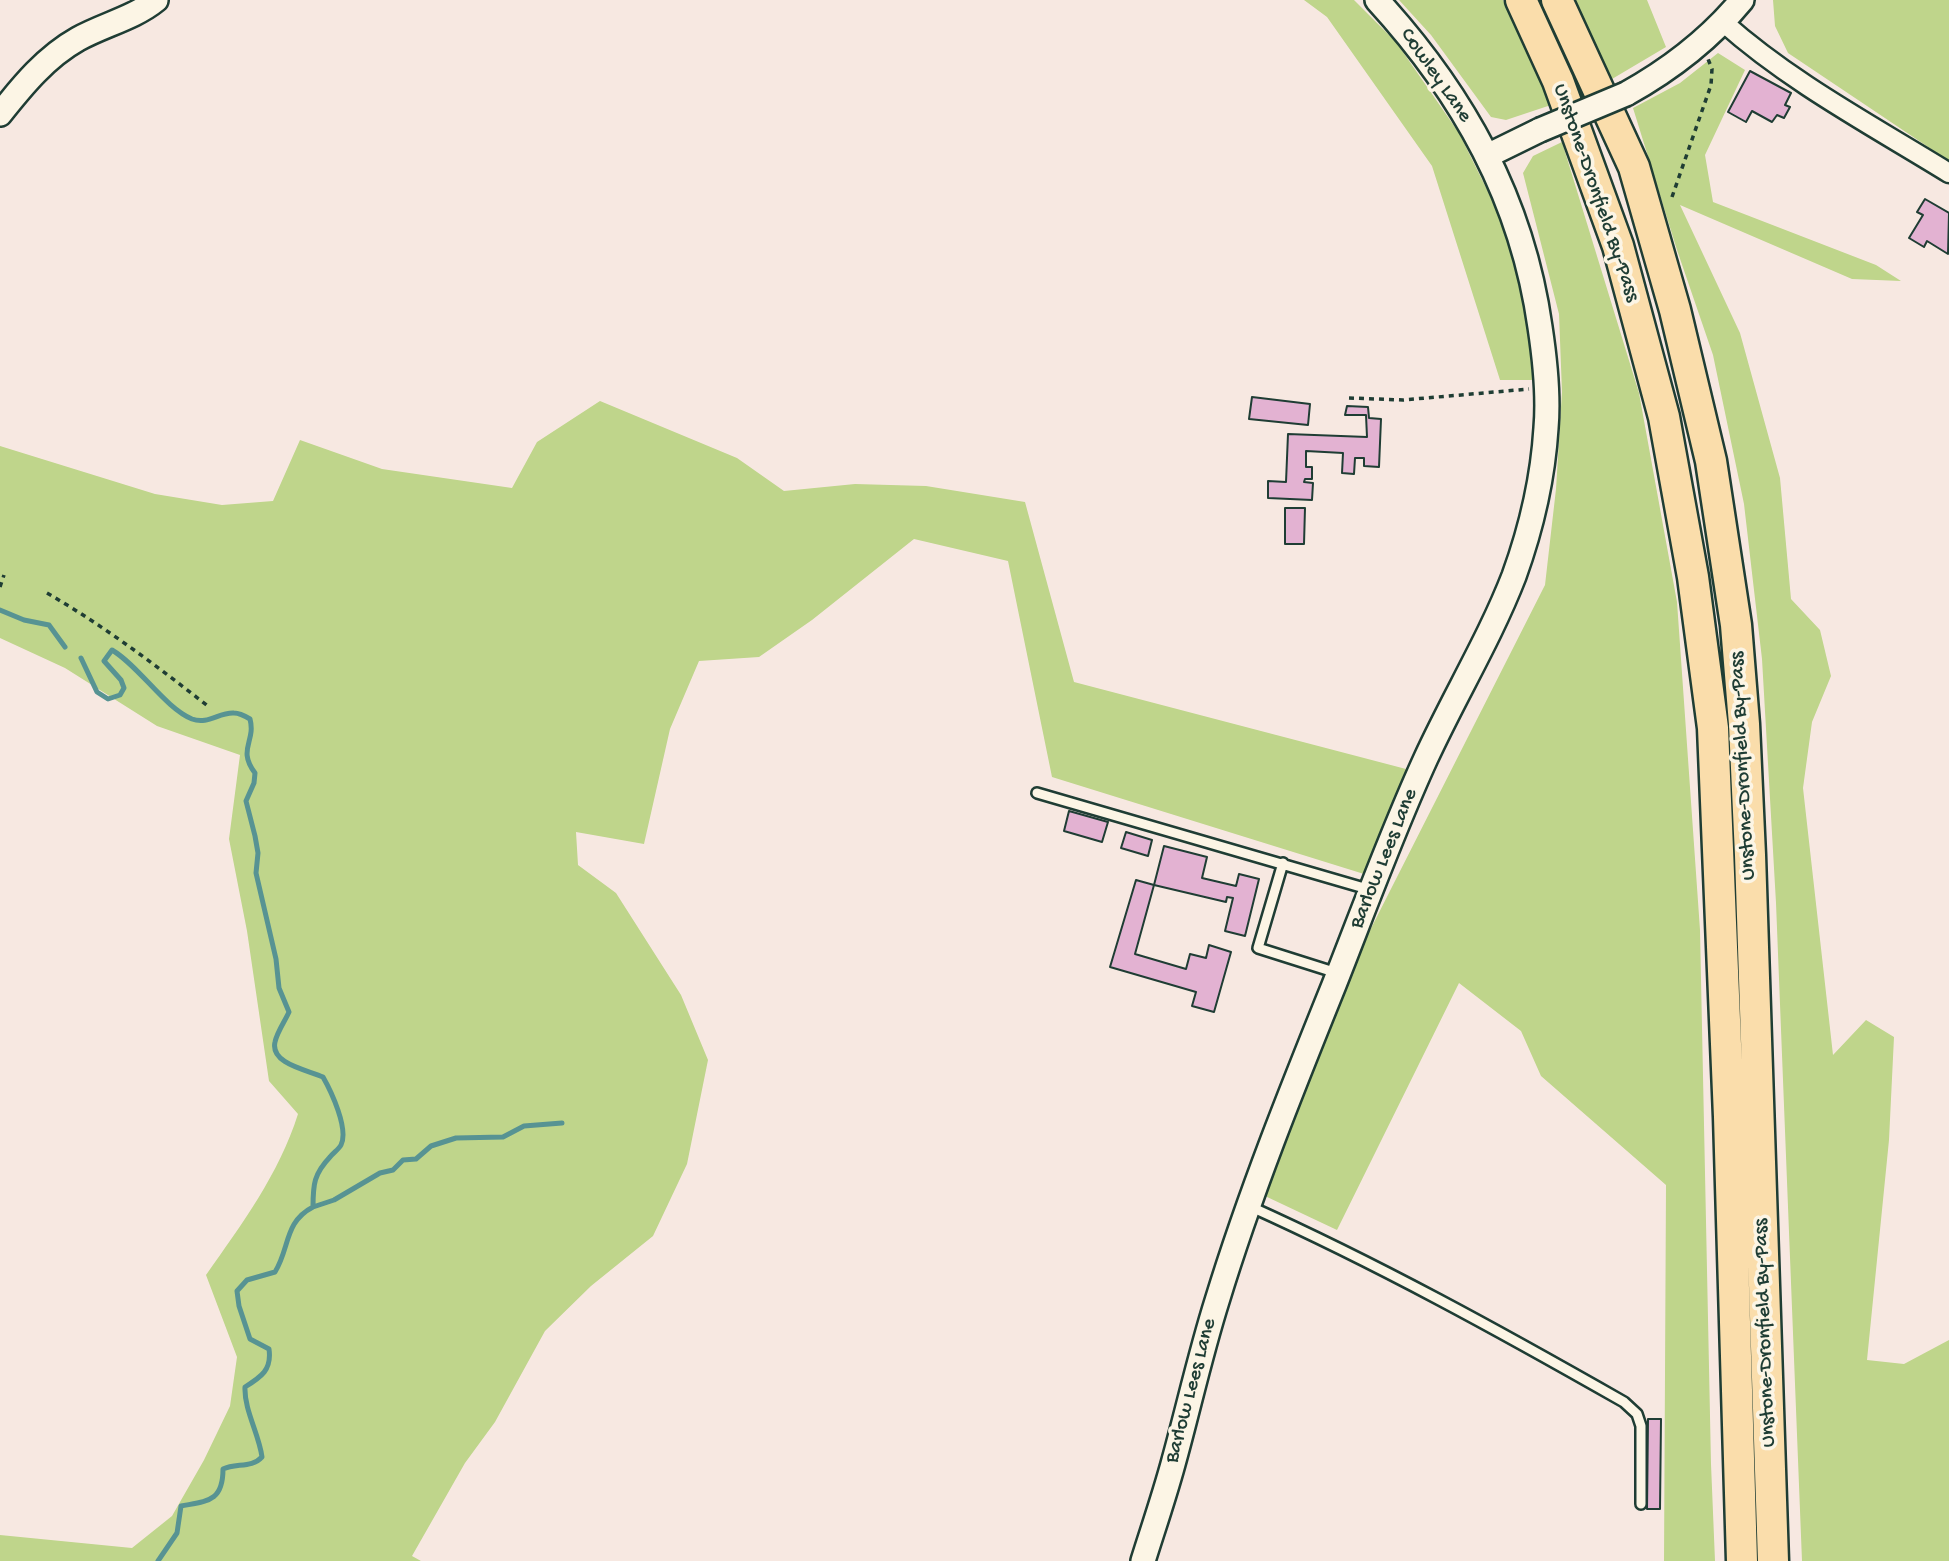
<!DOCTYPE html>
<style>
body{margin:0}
canvas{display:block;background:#f7e8e1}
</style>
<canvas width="1949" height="1561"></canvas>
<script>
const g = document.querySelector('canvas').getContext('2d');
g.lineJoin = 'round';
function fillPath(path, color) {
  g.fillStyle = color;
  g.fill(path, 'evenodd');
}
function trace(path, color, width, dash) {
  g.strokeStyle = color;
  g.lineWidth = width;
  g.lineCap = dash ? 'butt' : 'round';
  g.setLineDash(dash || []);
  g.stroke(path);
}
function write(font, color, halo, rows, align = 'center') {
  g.font = font + ' "Gochi Hand",sans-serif';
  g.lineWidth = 7;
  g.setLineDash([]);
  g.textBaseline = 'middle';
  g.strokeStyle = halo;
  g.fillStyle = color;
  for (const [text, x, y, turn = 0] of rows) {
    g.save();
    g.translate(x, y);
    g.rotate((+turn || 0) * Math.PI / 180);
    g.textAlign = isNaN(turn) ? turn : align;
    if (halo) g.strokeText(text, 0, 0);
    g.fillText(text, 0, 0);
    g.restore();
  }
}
const green = new Path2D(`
 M1304 0H1354L1396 42 1459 133 1500 216 1525 303 1535 380H1500L1432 166 1327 17Z
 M1399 0H1503L1551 105 1506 120 1491 117 1431 35Z
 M1574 0H1647L1666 47 1612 79Z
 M1773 0H1949V161L1788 53 1775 26Z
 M1718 53 1745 70 1705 155 1713 202 1876 265 1901 281 1852 279 1680 205 1740 333 1780 478 1791 599 1820 630 1831 676 1812 722 1803 788 1833 1055 1866 1020 1894 1037 1889 1140 1867 1360 1904 1364 1949 1340V1561H1802L1776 903 1762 659 1744 504 1713 355 1677 250 1633 108 1680 83Z
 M1562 142 1639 393 1677 602 1700 930 1711 1464 1715 1561H1664L1666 1185 1541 1076 1521 1031 1459 983 1337 1230 1265 1196 1358 954 1545 585 1556 489 1562 392 1559 314 1523 173 1533 156Z
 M600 401 737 458 784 491 855 484 926 486 1025 502 1074 682 1406 769 1364 874 1052 777 1008 561 914 539 812 620 759 657 699 661 670 729 644 844 576 832 578 865 616 893 681 995 708 1060 687 1164 653 1236 591 1286 545 1331 495 1422 465 1463 412 1556 421 1561H0V1535L132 1548 172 1516 204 1460 230 1406 237 1357 206 1275C242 1224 279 1174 298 1114L269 1081 247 931 229 839 240 755 157 726 65 668 0 638V446L155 494 222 505 273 501 300 440 382 469 512 488 537 442Z`);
const stream = new Path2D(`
 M0 610 24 620 49 625 65 647
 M81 658 97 692 108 699 120 695 124 688 121 680 104 661 112 650C139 666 165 708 192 719 208 725 219 712 234 713 240 713 245 716 250 719 256 742 237 749 255 773L254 783 246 801 255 836 258 853 256 873 276 959 279 988 289 1012C285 1021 277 1032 275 1042 270 1064 308 1070 323 1077 331 1091 349 1129 341 1145 339 1149 333 1153 330 1157 314 1174 313 1184 313 1207 284 1222 290 1248 275 1272L247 1280 237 1291 239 1306 250 1339 269 1349C272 1370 261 1377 245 1387 244 1410 259 1434 262 1457 252 1468 236 1463 223 1469 223 1502 207 1501 181 1506L177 1533 158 1561
 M313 1207 334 1200 380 1173 393 1170 403 1160 416 1159 431 1146 456 1138 503 1137 524 1126 562 1123`);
const building = new Path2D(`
 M1750 71 1791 93 1785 105 1790 107 1784 118 1777 115 1772 122 1752 111 1746 122 1728 112Z
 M1925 199 1949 213 1948 254 1927 241 1924 247 1909 238 1923 215 1917 212Z
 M1252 397 1310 404 1308 425 1249 419Z
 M1347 406 1368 407 1369 418 1381 419 1379 467 1364 466V458H1355L1354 474 1342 473 1343 453 1306 451V467H1312V479H1305L1304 482 1313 483 1312 500 1268 498V481L1286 482 1288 434 1367 437 1366 415H1345Z
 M1285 508H1305L1304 544H1285Z
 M1069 811 1108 822 1102 842 1064 831Z
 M1126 832 1152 840 1148 856 1121 848Z
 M1164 846 1207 857 1202 878 1236 886 1239 874 1259 879 1245 936 1225 931 1233 898 1227 897 1226 902 1154 885Z
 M1136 880 1154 885 1135 954 1186 969 1190 954 1206 958 1209 945 1231 952 1214 1012 1192 1006 1196 992 1110 967Z
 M1648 1419H1661L1660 1509H1647Z`);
const path = new Path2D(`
 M1672 197 1711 85 1712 69 1708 59
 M1349 398 1403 400 1529 389
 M0 587 4 575
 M47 593C104 626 157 666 209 707`);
const service = new Path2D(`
 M1037 793 1371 890
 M1283 863 1258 948 1337 973
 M1249 1206C1378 1264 1501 1332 1624 1402L1637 1414 1641 1426V1504`);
const minor = new Path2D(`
 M1723 22C1790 82 1873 126 1949 173`);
const tertiary = new Path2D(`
 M1626 94C1671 69 1709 40 1742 0
 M0 114C23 85 46 57 78 39 103 25 134 18 156 0
 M1487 156 1540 130
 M1143 1561C1153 1529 1164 1497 1173 1464 1188 1410 1200 1355 1217 1301 1250 1193 1292 1089 1334 985 1364 909 1392 832 1426 758 1454 697 1490 638 1514 576 1531 529 1543 477 1546 428 1549 394 1545 360 1540 327 1522 199 1463 94 1377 0`);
const trunk = new Path2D(`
 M1521 0 1558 81 1618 246 1664 417 1693 577 1713 728 1729 1117 1742 1561
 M1557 0 1634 167 1675 310 1711 461 1736 625 1744 724 1750 855 1773 1561`);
const tertiaryBridge = new Path2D(`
 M1540 130 1626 94`);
const streetNames = [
 ["Cowley Lane",1435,76,55],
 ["Unstone-Dronfield By-Pass",1595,193,71],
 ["Unstone-Dronfield By-Pass",1744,766,-93],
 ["Barlow Lees Lane",1385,859,-68],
 ["Unstone-Dronfield By-Pass",1766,1333,-92],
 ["Barlow Lees Lane",1192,1391,-75]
];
fillPath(green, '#bfd58b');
trace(stream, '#579393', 5);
fillPath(building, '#e3b2d2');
trace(building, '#1f3d34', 2);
trace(service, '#1f3d34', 14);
trace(minor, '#1f3d34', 23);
trace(tertiary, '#1f3d34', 28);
trace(trunk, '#1f3d34', 35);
trace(path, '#1f3d34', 3.5, [5, 5]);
trace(service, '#fcf5e5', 9);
trace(minor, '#fcf5e5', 18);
trace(tertiary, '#fcf5e5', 23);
trace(trunk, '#faddab', 30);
trace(tertiaryBridge, '#1f3d34', 28, []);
trace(tertiaryBridge, '#fcf5e5', 23);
write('21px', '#1f3d34', '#fcf5e5', streetNames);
</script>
